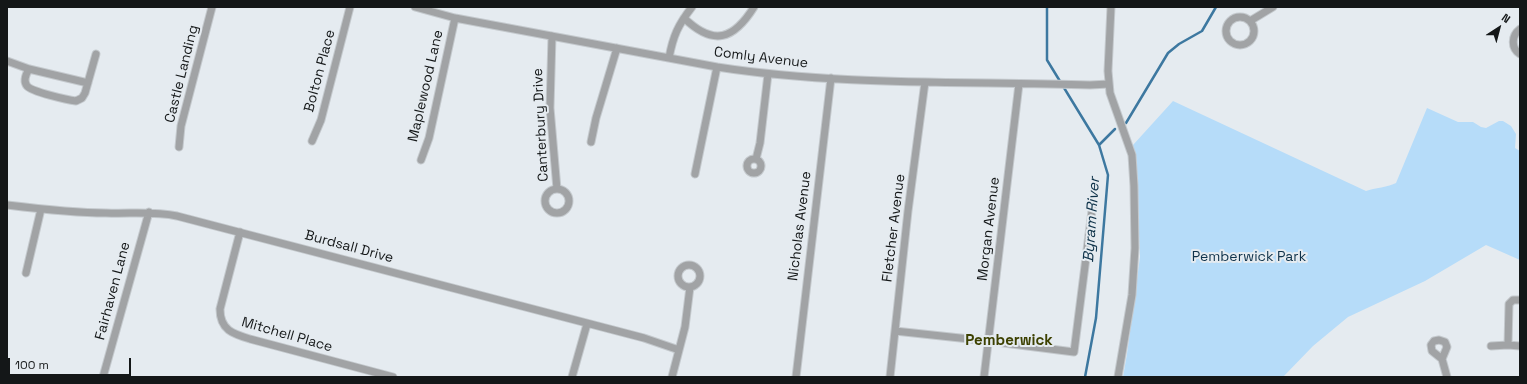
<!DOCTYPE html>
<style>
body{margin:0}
#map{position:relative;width:1527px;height:384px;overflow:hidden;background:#e5ebf0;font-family:"Space Grotesk",sans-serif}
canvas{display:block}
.frame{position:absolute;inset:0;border:8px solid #141718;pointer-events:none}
.north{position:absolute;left:1479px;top:8px;width:40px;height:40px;-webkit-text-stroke:3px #e5ebf0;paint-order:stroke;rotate:36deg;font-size:11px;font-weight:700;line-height:16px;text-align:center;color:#141718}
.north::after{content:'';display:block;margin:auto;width:14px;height:18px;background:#141718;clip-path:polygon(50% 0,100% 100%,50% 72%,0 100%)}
.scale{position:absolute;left:8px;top:358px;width:123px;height:18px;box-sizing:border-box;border:2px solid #141718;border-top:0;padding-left:5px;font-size:12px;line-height:14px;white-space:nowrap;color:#141718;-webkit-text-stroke:3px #e5ebf0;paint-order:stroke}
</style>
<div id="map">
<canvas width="1527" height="384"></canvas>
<div class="frame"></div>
<div class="north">N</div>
<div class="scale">100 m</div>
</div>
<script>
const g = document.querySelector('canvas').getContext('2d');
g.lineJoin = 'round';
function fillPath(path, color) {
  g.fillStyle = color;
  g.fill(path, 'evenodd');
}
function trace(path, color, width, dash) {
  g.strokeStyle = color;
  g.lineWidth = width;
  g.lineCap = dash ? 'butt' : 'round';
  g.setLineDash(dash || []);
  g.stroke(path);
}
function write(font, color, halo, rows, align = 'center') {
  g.font = font + ' "Space Grotesk",sans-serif';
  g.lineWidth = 4;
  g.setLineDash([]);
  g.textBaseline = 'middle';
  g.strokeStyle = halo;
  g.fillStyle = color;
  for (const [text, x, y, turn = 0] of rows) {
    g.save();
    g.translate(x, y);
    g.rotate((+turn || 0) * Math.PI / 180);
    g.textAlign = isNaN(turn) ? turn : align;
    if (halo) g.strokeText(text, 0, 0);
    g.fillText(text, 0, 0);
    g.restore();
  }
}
const green = new Path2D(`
 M1173 101 1366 191C1374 188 1389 187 1396 183L1427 108 1458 122H1473L1481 127 1486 128 1499 121H1503L1511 126 1516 134 1515 148 1520 151V260L1486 245 1425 281 1348 317 1313 346 1283 377H1123L1127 354 1140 257 1136 166 1133 145Z`);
const stream = new Path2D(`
 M1047 7V60L1099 145 1108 175 1096 318 1085 377
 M1126 123 1168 53 1179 44 1202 31 1216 7
 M1099 145 1115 129`);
const street = new Path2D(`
 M415 7 455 18 717 67C840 86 966 81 1090 85L1109 84
 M1111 7 1108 71 1110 93 1132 155 1134 186 1135 248 1132 295 1118 377
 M1226 31a14 14 0 1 1 28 0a14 14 0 1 1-28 0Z
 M684 18C714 47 734 39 754 7
 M1250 21 1273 7
 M1520 29C1511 36 1511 48 1520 54
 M552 36 550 108 557 189
 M669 58C673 36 678 25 692 7
 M7 61 29 69 88 83
 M29 69C26 74 23 81 27 86 32 92 68 100 76 101L82 98 85 93 96 54
 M312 141 321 120 350 7
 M591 142 596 118 617 48
 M179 147 181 126 212 7
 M747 166a7 7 0 1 1 14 0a7 7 0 1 1-14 0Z
 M756 159 760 143 768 74
 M421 160 429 138 455 18
 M695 174 717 67
 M545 201a12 12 0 1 1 24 0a12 12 0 1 1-24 0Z
 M7 205C40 209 73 213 106 213 130 214 153 211 177 216L644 338 679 350
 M240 232 220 309C220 330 233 334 250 339L393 377
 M678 276a11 11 0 1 1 22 0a11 11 0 1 1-22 0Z
 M26 273 41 209
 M1520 300H1513L1509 304 1508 345 1520 346
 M895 331 988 341 1074 352 1093 203
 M1491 346 1508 345
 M1442 359 1432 351 1431 345 1434 341 1439 340 1445 342 1447 347 1442 359 1447 377
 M103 377 149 212
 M572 377 587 324
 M672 377 685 327 690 287
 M796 377 831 78
 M890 377 908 211 925 82
 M984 377 1019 84`);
const streetNames = [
 ["Comly Avenue",761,58,7],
 ["Bolton Place",320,71,-75],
 ["Castle Landing",182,74,-76],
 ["Maplewood Lane",426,86,-77],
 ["Canterbury Drive",541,125,-93],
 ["Nicholas Avenue",800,226,-83],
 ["Fletcher Avenue",894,228,-83],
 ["Morgan Avenue",989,229,-83],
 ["Burdsall Drive",349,247,15],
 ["Fairhaven Lane",113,291,-75],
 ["Mitchell Place",287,335,16]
];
const parkNames = [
 ["Pemberwick Park",1249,257]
];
const waterNames = [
 ["Byram River",1092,220,-86]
];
const neighbourhoodNames = [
 ["Pemberwick",1009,341]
];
fillPath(green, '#b6dcf9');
trace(stream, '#3d78a0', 2.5);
trace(street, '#c4c9cd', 9);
trace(street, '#a1a3a5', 7);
write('14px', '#141718', '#e5ebf0', streetNames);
write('14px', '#0f324a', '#e5ebf0', parkNames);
write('italic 15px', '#0e3249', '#e5ebf0', waterNames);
write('bold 15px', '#3d4101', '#e5ebf0', neighbourhoodNames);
</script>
